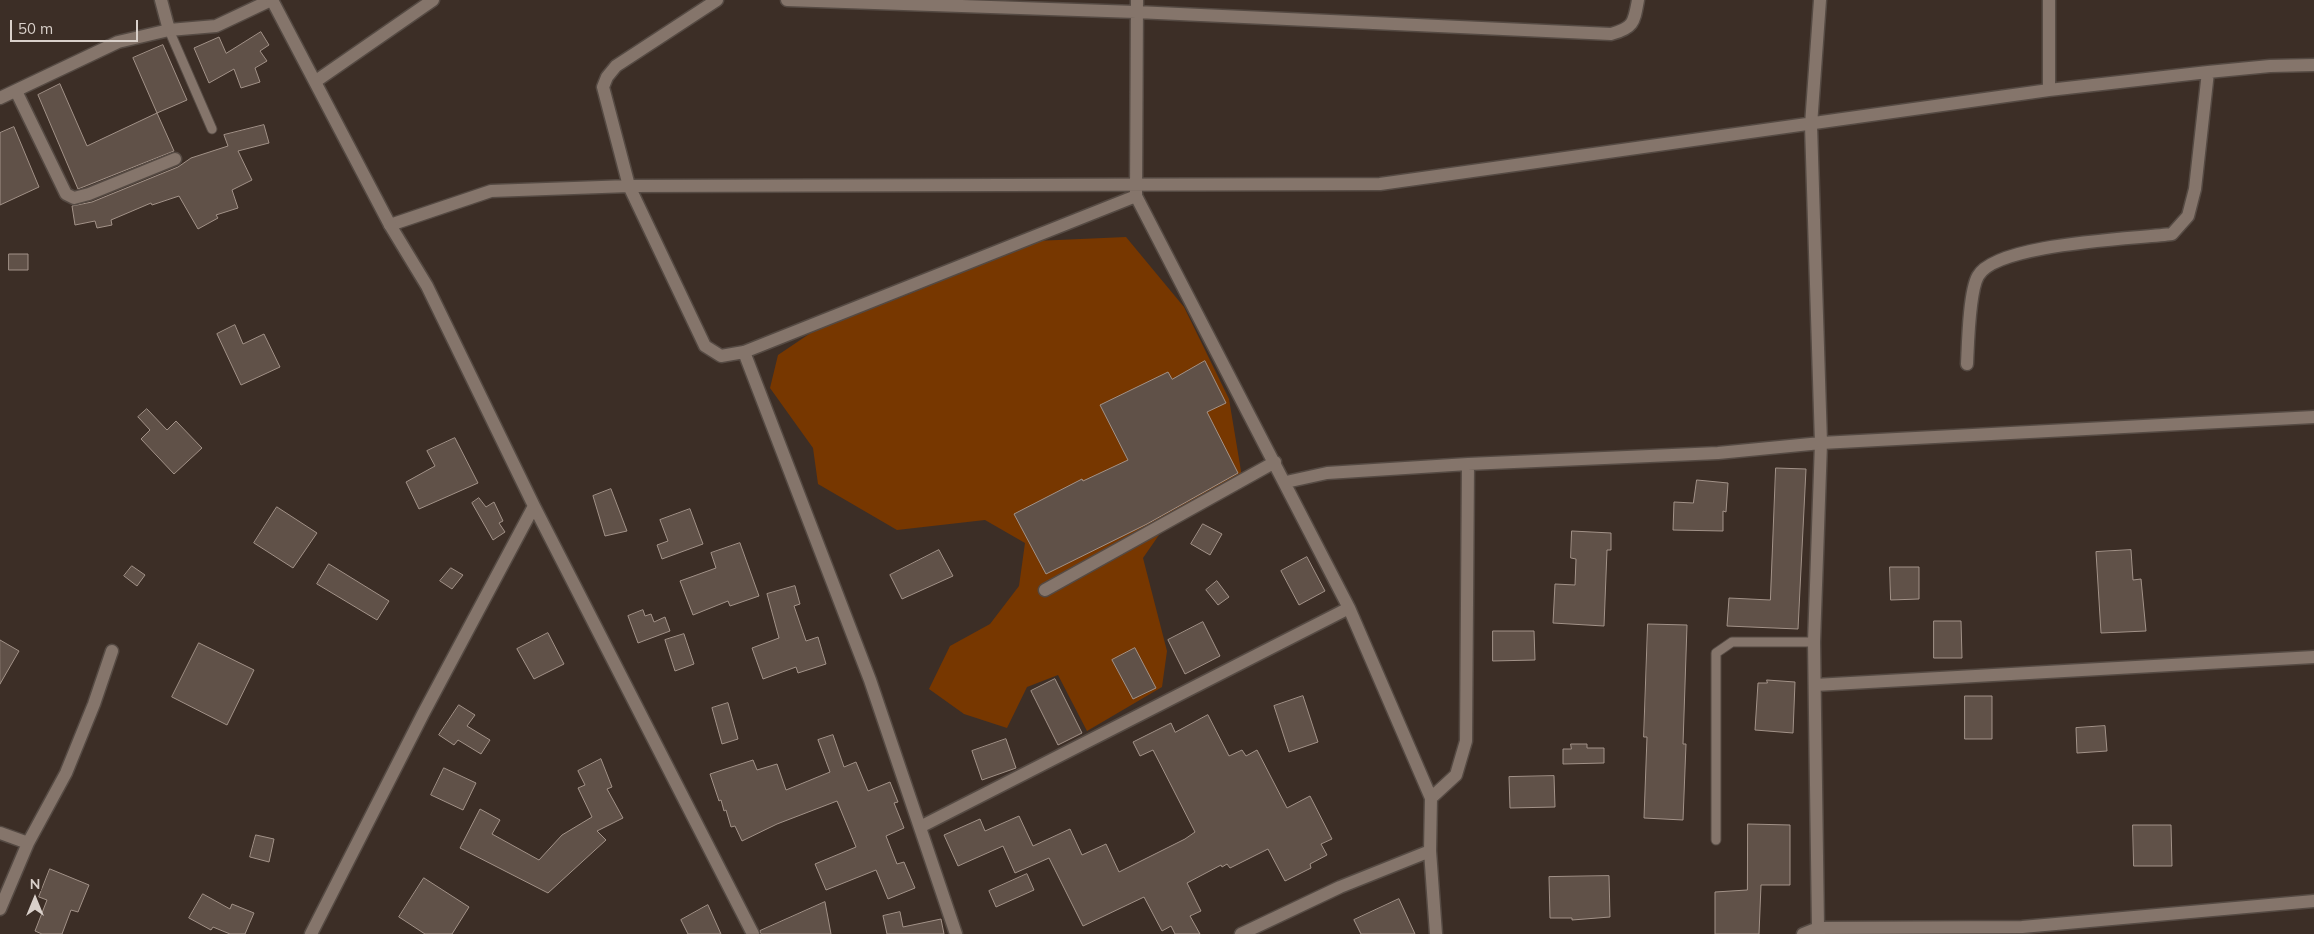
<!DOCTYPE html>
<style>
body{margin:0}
#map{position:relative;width:2314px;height:934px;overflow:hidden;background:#3c2e26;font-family:Mulish,sans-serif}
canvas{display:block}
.north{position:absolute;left:10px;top:874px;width:50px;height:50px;-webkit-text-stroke:4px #3c2e26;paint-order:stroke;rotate:0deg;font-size:14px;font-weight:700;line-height:20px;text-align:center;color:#d9d0ca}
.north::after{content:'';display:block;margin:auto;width:18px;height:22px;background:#d9d0ca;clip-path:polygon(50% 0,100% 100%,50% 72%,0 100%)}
.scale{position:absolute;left:10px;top:20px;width:128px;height:22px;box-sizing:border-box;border:2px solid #d9d0ca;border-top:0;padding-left:6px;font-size:15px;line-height:18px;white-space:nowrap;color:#d9d0ca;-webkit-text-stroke:4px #3c2e26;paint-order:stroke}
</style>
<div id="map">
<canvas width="2314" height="934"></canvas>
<div class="north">N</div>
<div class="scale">50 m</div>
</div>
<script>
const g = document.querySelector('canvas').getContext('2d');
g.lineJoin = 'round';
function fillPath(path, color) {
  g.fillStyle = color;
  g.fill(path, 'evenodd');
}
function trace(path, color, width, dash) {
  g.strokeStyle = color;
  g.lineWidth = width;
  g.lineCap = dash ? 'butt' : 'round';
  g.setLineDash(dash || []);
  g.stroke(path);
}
const green = new Path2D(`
 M1126 237 1184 307 1229 399 1242 477 1168 522 1143 558 1167 651 1162 687 1087 731 1058 675 1027 687 1007 728 964 714 929 689 950 646 990 624 1019 586 1025 543 985 520 897 530 818 484 813 448 770 388 778 355 824 324 902 297 1035 241Z`);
const building = new Path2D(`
 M261 32 269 45 260 51 267 61 255 68 260 82 241 88 234 69 209 83 194 48 219 37 226 53Z
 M163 45 187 100 157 113 133 58Z
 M60 84 87 146 157 113 174 151 78 189 38 95Z
 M264 125 269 143 238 151 252 180 232 190 238 208 216 215 218 218 198 229 179 196 152 205 151 203 111 220 112 225 97 228 95 221 75 225 72 206 92 202 178 167 191 158 228 146 224 135Z
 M14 127 39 187 0 205V133Z
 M9 254H28V270H9Z
 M235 325 243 344 264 334 280 367 241 385 217 334Z
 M1205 361 1226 403 1207 412 1238 473 1147 524 1046 574 1014 514 1082 479 1083 481 1128 460 1100 405 1168 372 1172 379Z
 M147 409 167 430 176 421 202 448 174 474 141 439 150 430 138 417Z
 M455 438 478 483 419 509 406 482 435 466 427 451Z
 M1776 468 1806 469 1798 629 1727 626 1729 598 1770 600Z
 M1697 480 1728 483 1726 512 1723 511V531L1673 530 1674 502 1693 503Z
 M611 489 627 531 605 536 593 496Z
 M479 498 486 507 494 502 503 521 499 523 505 532 493 540 472 503Z
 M277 507 317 533 293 568 254 543Z
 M690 509 703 544 662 559 657 545 668 541 660 520Z
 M1203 524 1222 534 1210 555 1191 544Z
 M1572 531 1611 533V550H1607L1604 626 1553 623 1555 584 1575 585 1576 559 1571 558Z
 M740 543 759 596 730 606 728 601 693 615 680 581 716 568 711 553Z
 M939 550 953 576 902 599 890 575Z
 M2131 550 2133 580 2141 579 2146 631 2101 633 2096 552Z
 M1307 557 1325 591 1299 605 1281 571Z
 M329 564 389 601 377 620 317 584Z
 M132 566 145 575 137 586 124 576Z
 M1890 567H1919V599L1891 600Z
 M451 568 463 575 452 589 440 581Z
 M1217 581 1229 597 1218 605 1206 590Z
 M795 586 800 604 794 606 806 641 818 637 826 664 798 673 796 667 763 679 752 648 779 638 767 594Z
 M643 610 645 616 651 614 654 622 665 617 670 631 638 643 628 616Z
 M1934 621H1961L1962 658H1934Z
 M1203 622 1220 656 1185 674 1168 640Z
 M1648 624 1687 625 1683 744H1686L1683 820 1644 818 1647 737H1644Z
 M1493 631H1534L1535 660 1493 661Z
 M548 633 564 664 534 679 517 649Z
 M684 634 694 664 675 671 665 640Z
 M0 640 19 651 0 684Z
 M199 643 254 670 227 725 172 697Z
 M1135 648 1156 688 1133 699 1112 660Z
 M1055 679 1082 733 1058 745 1031 691Z
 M1767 680 1795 682 1793 733 1755 730 1758 683H1767Z
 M1303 696 1318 742 1289 752 1274 706Z
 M1965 696H1992V739H1965Z
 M728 703 738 739 722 744 712 708Z
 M459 705 475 715 467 726 490 740 481 754 458 740 454 745 439 735Z
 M1208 715 1229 756 1242 750 1246 756 1257 750 1287 808 1310 796 1332 839 1321 844 1327 855 1310 864 1311 868 1285 881 1268 849 1230 868 1227 864 1222 867 1221 865 1187 883 1201 911 1190 916 1200 934H1175L1171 926 1162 931 1144 897 1083 926 1049 858 1015 873 1003 846 958 866 944 835 980 819 985 831 1019 816 1033 846 1070 829 1082 855 1106 844 1119 872 1185 839 1195 832 1153 750 1140 756 1133 742 1171 723 1175 732Z
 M2105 726 2107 751 2077 753 2076 728Z
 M833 735 844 767 856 762 868 791 890 782 898 802 894 803 904 828 886 836 897 864 904 862 915 888 888 899 876 870 826 890 815 864 856 847 837 801 777 824 742 841 735 826 731 827 726 810 724 811 721 800 719 801 710 774 753 760 757 770 777 764 786 790 830 772 818 740Z
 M1006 739 1016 768 982 780 972 751Z
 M1571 744H1587V748H1604V763L1563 764V749H1571Z
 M601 759 612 787 607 789 623 818 597 831 606 840 548 893 460 848 480 809 500 820 492 834 539 860 562 835 592 817 578 788 585 785 578 771Z
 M444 768 476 783 463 810 431 795Z
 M1554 776 1555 807 1510 808 1509 777Z
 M1748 824 1790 825V885H1761L1759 934H1715V892L1747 890Z
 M2133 825H2171L2172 866H2134Z
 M256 835 274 839 269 862 250 857Z
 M50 869 89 885 78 912 71 910 62 934H42L35 931 47 900 39 897Z
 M1027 874 1034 890 996 907 989 891Z
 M1609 876 1610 917 1572 920V918H1550L1549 877Z
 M424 878 469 907 452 934H425L399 917Z
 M203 894 230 909 232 904 254 913 245 934H230L213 927 211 930 189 918Z
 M1399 899 1415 934H1361L1354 920Z
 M825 902 831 934H761L760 931Z
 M708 905 721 934H688L681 920Z
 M900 912 903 927 941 919 944 934H887L883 916Z`);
const lane = new Path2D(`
 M169 30 212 129
 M1716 840V653L1732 642H1814`);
const street = new Path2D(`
 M161 0 169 30
 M717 0 616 66 607 77 603 87 629 186 705 346 721 356 744 352 1136 196
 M787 0 1136 12 1611 34C1634 28 1634 22 1638 0
 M1137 0 1136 196 1349 608 1431 798 1430 851 1340 887 1241 934
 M316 81 433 0
 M2049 90V0
 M16 91 66 194 74 198 89 194 175 159
 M0 98 118 42 169 30 216 26 271 0
 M390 225 491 191 629 186 1380 184 2049 90 2208 72 2270 66 2314 65
 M744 352 870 680 956 934
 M1967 364C1968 344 1969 292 1978 276 1996 243 2134 239 2172 234L2188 216 2195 189 2208 72
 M1286 482 1327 473 1468 464 1718 453 1821 443 2314 417
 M1045 590 1275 462
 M1815 685 2314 657
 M1431 798 1456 775 1466 741 1468 464
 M920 827 1349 608
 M0 833 28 843
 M1430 851 1436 934
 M0 909 28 843 66 773 94 704 112 651
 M1818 928 1814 642 1821 443 1811 125 1820 0
 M1803 934 1818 928 2022 927 2314 901`);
const secondary = new Path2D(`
 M272 0 390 225 427 286 534 506 753 934
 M311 934 423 714 534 506`);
fillPath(green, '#773700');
fillPath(building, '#605148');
trace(building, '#a29288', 1);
trace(lane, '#554a43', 11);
trace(street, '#554a43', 15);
trace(secondary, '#554a43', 15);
trace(lane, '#85756b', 9);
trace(street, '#85756b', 12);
trace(secondary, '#85756b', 12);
</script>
